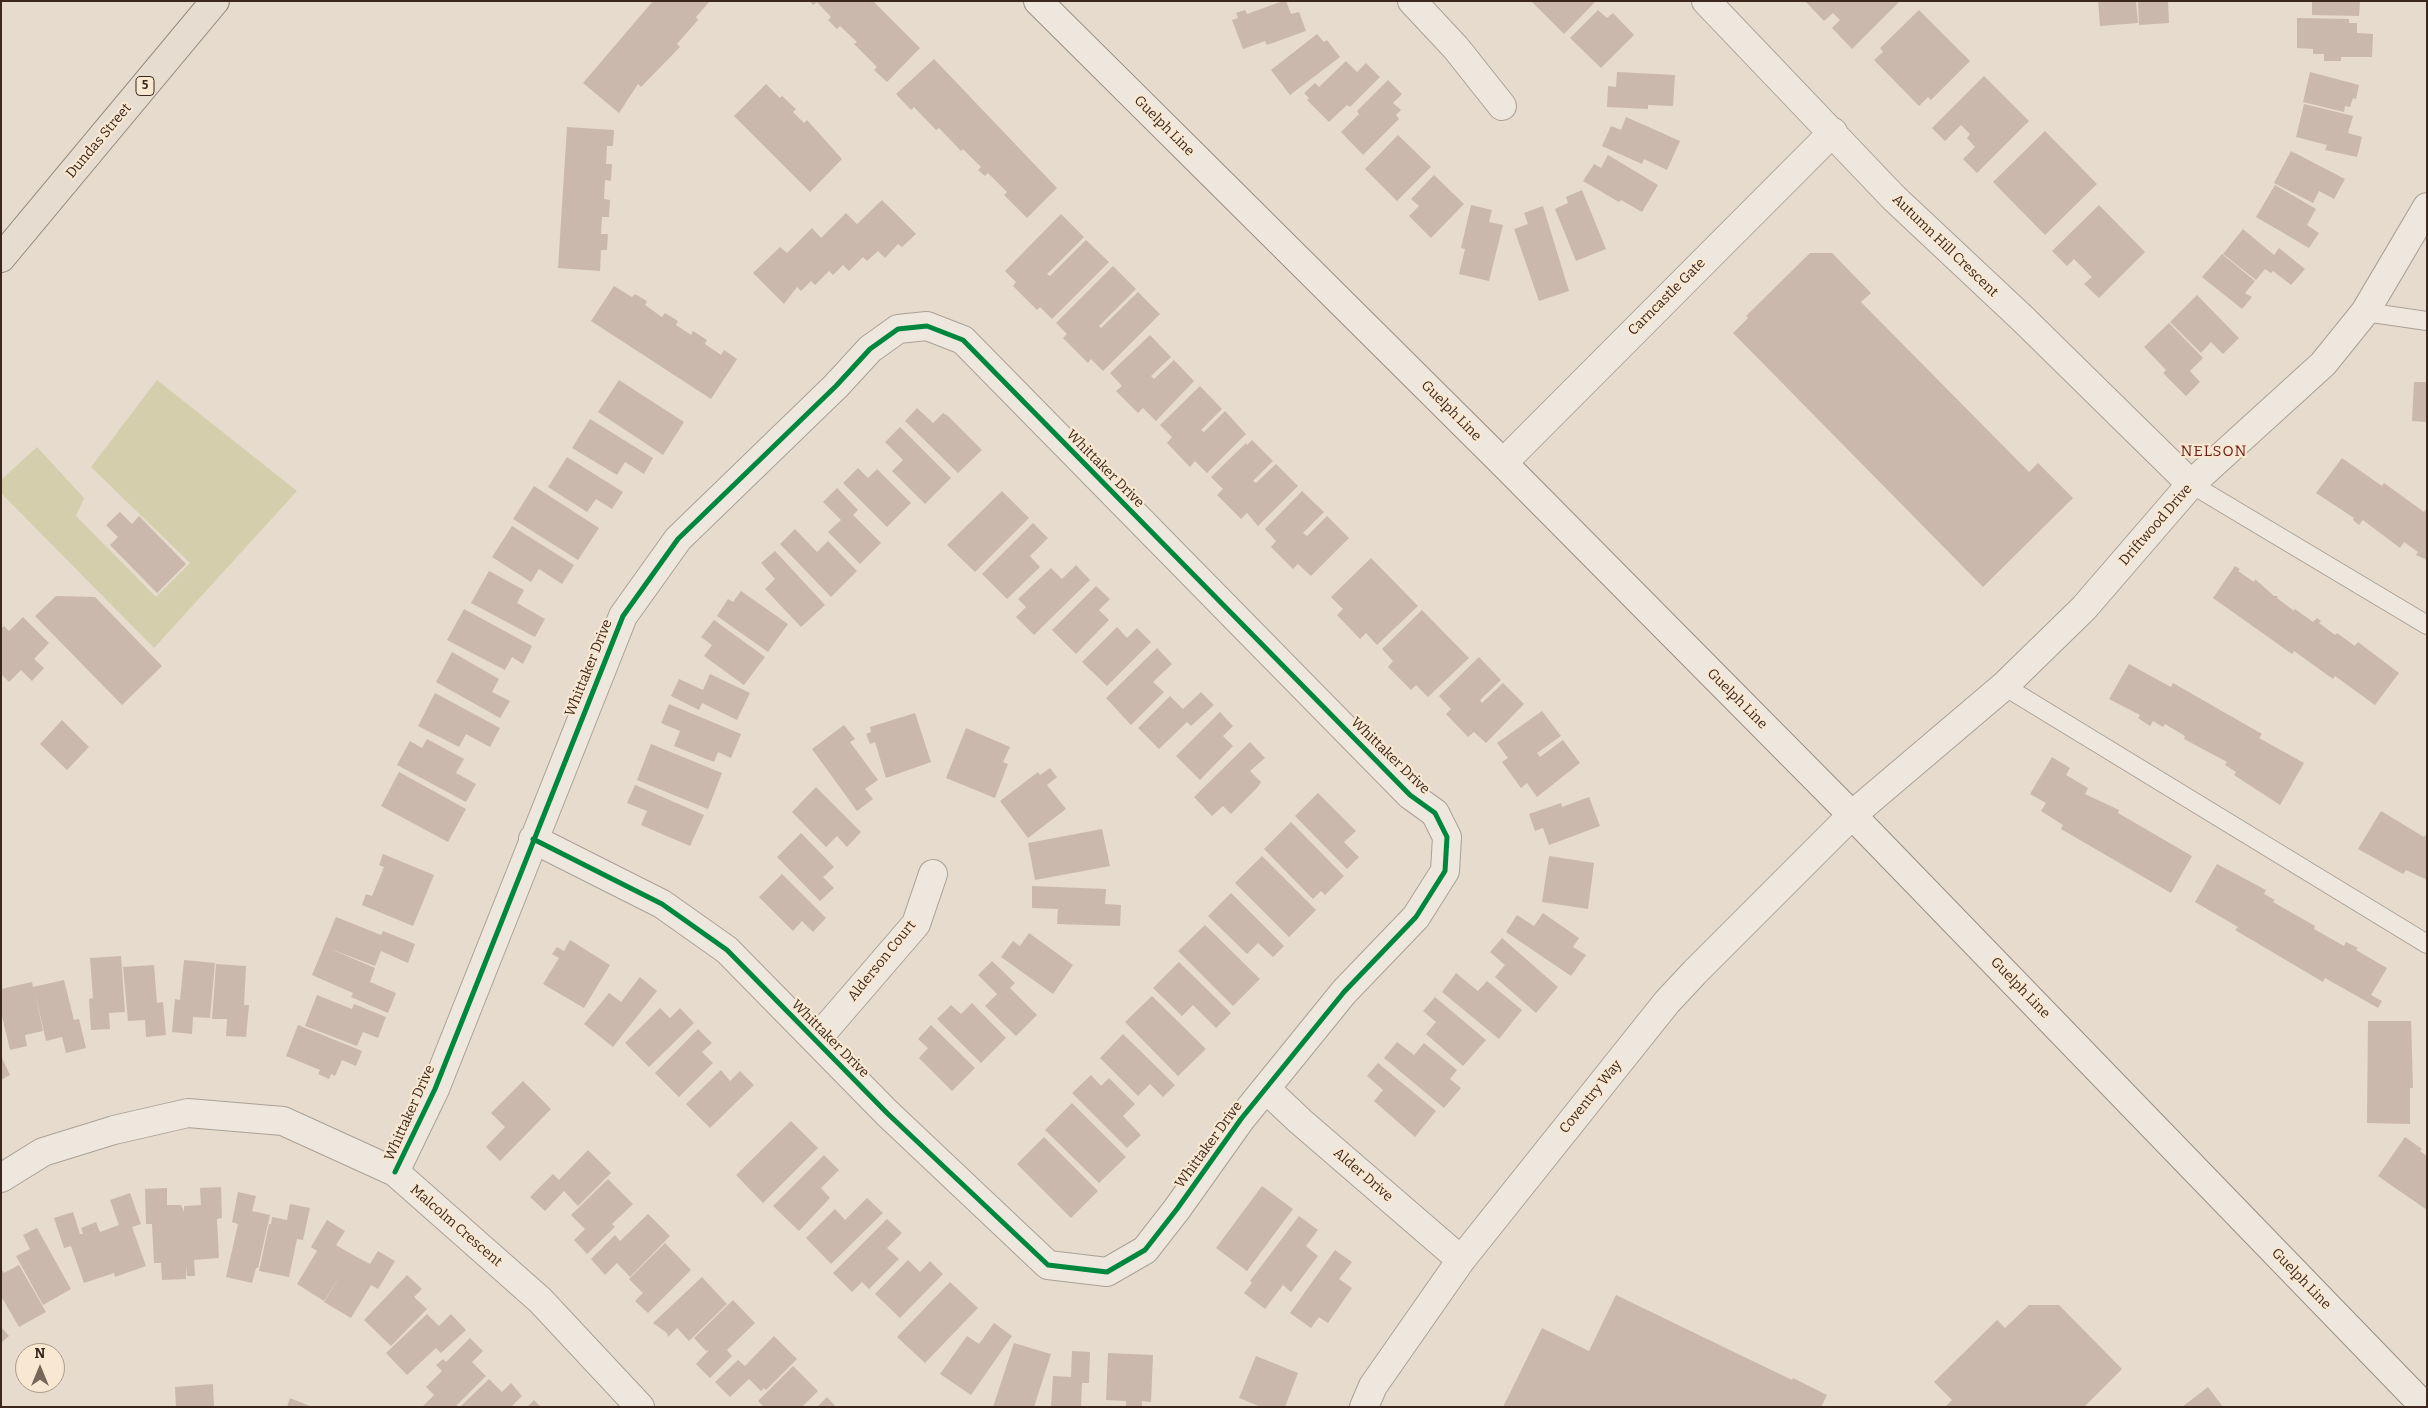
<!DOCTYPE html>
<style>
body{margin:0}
#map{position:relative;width:2428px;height:1408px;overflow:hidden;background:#e6dbcc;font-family:Bitter,serif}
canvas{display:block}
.frame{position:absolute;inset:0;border:2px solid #3b271d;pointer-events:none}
.north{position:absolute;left:15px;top:1343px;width:50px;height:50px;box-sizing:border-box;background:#f8e7d1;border:1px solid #ac9a89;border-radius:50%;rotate:0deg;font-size:14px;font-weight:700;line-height:20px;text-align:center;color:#3b271d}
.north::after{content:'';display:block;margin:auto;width:18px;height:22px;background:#77665a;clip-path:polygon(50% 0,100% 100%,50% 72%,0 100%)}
</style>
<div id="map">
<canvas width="2428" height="1408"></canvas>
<div class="frame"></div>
<div class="north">N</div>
</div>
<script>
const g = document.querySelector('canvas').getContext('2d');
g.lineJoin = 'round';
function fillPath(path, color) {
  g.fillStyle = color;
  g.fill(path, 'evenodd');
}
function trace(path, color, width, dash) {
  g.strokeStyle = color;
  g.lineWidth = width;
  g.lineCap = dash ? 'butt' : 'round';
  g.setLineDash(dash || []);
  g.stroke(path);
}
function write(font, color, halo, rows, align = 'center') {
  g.font = font + ' Bitter,serif';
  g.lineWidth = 4.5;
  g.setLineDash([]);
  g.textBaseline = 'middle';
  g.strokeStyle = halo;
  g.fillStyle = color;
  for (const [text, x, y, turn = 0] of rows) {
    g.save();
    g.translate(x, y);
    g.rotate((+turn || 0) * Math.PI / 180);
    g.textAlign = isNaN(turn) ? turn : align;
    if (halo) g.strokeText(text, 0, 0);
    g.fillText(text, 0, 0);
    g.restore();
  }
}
const cemetery = new Path2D(`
 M157 380 297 491 154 648 1 493V480L37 447 84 498 76 516 156 597 190 563 91 467Z`);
const building = new Path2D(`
 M653 1H710L696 17 698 20 677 44 680 47 641 87 638 84 619 113 583 83Z
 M810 1H873L920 48 887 82 874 70 877 67 854 44 857 42 840 26 837 29 828 20 831 17 817 2 813 5Z
 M1283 1H1286L1291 14 1299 12 1306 31 1267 45 1265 41 1243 49 1232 20 1238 18 1236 13 1245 10 1247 14Z
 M1531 1H1596L1564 34Z
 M1805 1H1898L1899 2 1852 49 1832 28 1840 20 1833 13 1824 21Z
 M2098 1H2136L2138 23 2100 26Z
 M2138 1H2168L2169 23 2139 25Z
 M2312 1H2360L2359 16 2312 15Z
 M1598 10 1607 18 1613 13 1634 35 1601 68 1570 38Z
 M1919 10 1970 61 1931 100 1928 97 1919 106 1874 60 1883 52 1880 48Z
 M2297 18 2349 19V23H2357V33L2373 34 2372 57H2341V61H2324V54H2313V49L2297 48Z
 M1317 34 1324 42 1327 40 1340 57 1290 95 1271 70Z
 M934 59 1057 188 1027 218 1004 195 1007 192 988 173 985 176 978 170 981 167 963 149 961 151 939 128 936 130 914 107 911 110 896 94Z
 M1346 61 1357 72 1366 63 1380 77 1350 107 1347 105 1329 122 1307 100 1309 98 1304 93 1315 83 1319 87Z
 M1617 72 1675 75 1673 106 1648 105V109L1607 107 1608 86 1616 87Z
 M2310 72 2359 85 2356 99 2353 98 2350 107 2345 106 2344 112 2303 102Z
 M1984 76 2029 121 1977 173 1963 159 1975 147 1967 138 1970 134 1961 125 1945 141 1932 128Z
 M1388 80 1402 94 1393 103 1401 110 1396 115 1399 119 1363 155 1341 132 1359 114 1357 111Z
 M766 84 780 98 782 96 796 109 793 112 804 123 807 120 842 159 810 192 734 116Z
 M2304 104 2353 116 2348 133 2362 137 2357 157 2325 150 2327 145 2296 137Z
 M1626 117 1680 141 1667 170 1644 159 1642 164 1602 146 1611 126 1621 130Z
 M567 127 614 130 613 146H607L606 164H612L611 181 605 180 604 199 610 200 609 217H602L601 234H608L607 250H601L600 271 558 268Z
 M2045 131 2097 184 2045 235 1993 182Z
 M1398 135 1431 167 1397 201 1365 169Z
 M2291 151 2345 179 2334 199 2319 191 2313 203 2274 183Z
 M1608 155 1658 185 1642 212 1621 200 1619 202 1583 181 1594 164 1601 168Z
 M1434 175 1464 204 1431 238 1409 216 1419 206 1411 199Z
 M2275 185 2316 209 2307 225 2319 233 2309 248 2256 217Z
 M1582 190 1606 249 1576 261 1555 209 1568 203 1566 197Z
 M882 200 916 234 902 247 898 244 885 258 878 251 867 261 863 257 849 271 843 265 833 275 829 271 815 285 811 281 801 291 797 287 784 304 753 273 780 247 787 253 812 228 821 238 846 213 857 224Z
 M1471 205 1492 210 1489 222 1503 225 1489 281 1459 274 1465 249 1461 248Z
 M2099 205 2145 252 2099 298 2084 284 2092 277 2074 259 2067 266 2052 251Z
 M1543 206 1569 291 1539 301 1514 229 1528 224 1524 213Z
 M1061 214 1084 237 1047 274 1050 276 1086 240 1109 262 1052 319 1040 307 1037 310 1013 286 1016 282 1005 271Z
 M2243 229 2274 255 2279 248 2305 269 2291 285 2273 271 2271 273 2265 269 2256 280 2223 254Z
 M1810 253H1832L1871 293 1861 302 2029 472 2038 463 2073 498 1983 587 1733 333 1748 318 1746 316Z
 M2222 254 2255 281 2245 293 2252 297 2242 309 2202 277Z
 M1113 266 1136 289 1099 326 1101 328 1138 292 1160 314 1103 371 1091 359 1088 363 1063 338 1067 334 1056 323Z
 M614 286 632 297 635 294 647 301 645 305 662 317 665 313 678 321 676 325 691 335 693 331 707 340 705 344 721 355 724 350 737 359 711 399 591 321Z
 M2197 295 2239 338 2223 354 2211 342 2201 353 2170 322Z
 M2169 323 2203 358 2190 371 2200 382 2186 396 2163 373 2166 370 2144 347Z
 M1150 335 1171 357 1151 376 1154 379 1174 360 1194 381 1156 421 1143 408 1138 413 1116 391 1122 386 1110 373Z
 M619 380 684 422 663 455 598 412Z
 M2414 382H2427V422L2412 421Z
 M1200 386 1222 409 1201 430 1204 432 1225 411 1246 434 1207 473 1195 461 1190 467 1167 443 1172 437 1160 425Z
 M917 408 933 423 943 413 948 416 982 450 958 473 905 421Z
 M590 419 653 458 644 474 625 462 617 475 572 448Z
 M900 427 951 478 925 504 892 471 903 460 885 442Z
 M1252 440 1273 461 1253 481 1256 483 1276 464 1298 486 1258 526 1247 513 1241 519 1217 495 1223 489 1211 477 1246 443 1247 445Z
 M567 457 623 492 612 509 596 499 587 512 548 487Z
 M2342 458 2382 486 2384 483 2424 512 2427 508V560L2416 555 2418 552 2404 542 2400 548 2363 520 2359 525 2353 520 2354 518 2316 493Z
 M858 468 868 478 877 469 911 503 887 527 843 483Z
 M534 486 599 528 578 560 513 519Z
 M837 488 858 510 853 515 881 543 860 564 828 532 841 520 823 502Z
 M1002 491 1029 518 975 572 947 545Z
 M1302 491 1324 512 1303 533 1307 536 1327 516 1349 538 1311 576 1298 564 1293 569 1271 547 1276 541 1265 529Z
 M120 512 132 524 139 516 186 564 157 593 110 545 118 537 106 525Z
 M1033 523 1048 538 1030 556 1040 567 1007 599 982 574Z
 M512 526 574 565 562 584 539 569 531 582 492 557Z
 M795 529 817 552 828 541 857 571 831 597 780 544Z
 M775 551 825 605 801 627 765 589 775 579 761 563Z
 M1371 558 1418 606 1377 645 1366 633 1360 639 1337 615 1343 609 1331 597Z
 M1076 565 1090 580 1034 635 1016 617 1026 607 1018 599 1051 568 1062 579Z
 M2235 566 2240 569 2238 571 2254 582 2255 579 2274 596H2278L2277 598 2294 611 2295 609 2313 622 2317 618 2321 621 2319 623 2335 635 2337 633 2355 646 2358 642 2399 673 2375 705 2335 676 2333 679 2294 651 2292 654 2213 598Z
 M489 571 524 590 517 603 545 619 535 637 471 603Z
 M1096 586 1110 599 1099 610 1109 620 1076 654 1052 630Z
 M741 591 788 624 768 652 717 616 728 599 733 602Z
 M56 596 95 597 162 666 122 705 35 616Z
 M464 609 532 646 523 664 512 657 505 670 447 640Z
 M1422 610 1469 658 1428 697 1416 685 1411 690 1388 667 1393 661 1382 649Z
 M23 617 49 643 34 659 44 668 32 681 21 670 9 682 1 674V629L4 626 9 631Z
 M714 620 765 657 744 685 704 656 712 645 701 637Z
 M1117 627 1127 638 1137 628 1151 642 1107 686 1082 662Z
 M1157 648 1172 664 1153 682 1164 692 1131 725 1106 698Z
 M452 652 499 679 492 692 510 701 500 718 436 682Z
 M1479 657 1501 680 1480 700 1482 703 1503 683 1524 704 1486 743 1474 732 1468 737 1446 714 1451 709 1439 696Z
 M2129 664 2171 687 2173 683 2262 734 2259 738 2304 763 2280 805 2234 775 2236 772 2225 765 2227 762 2184 739 2185 736 2165 724 2163 727 2153 721 2150 726 2138 718 2140 715 2109 699Z
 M710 674 750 693 737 720 702 703 699 710 671 696 679 679 703 690Z
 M1201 692 1214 705 1191 726 1187 722 1159 749 1138 728 1170 696 1183 709Z
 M435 693 500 728 490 747 466 734 459 747 418 726Z
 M669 704 741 734 731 758 718 752 714 762 674 746 680 731 661 723Z
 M1542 711 1561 736 1537 753 1540 757 1563 740 1580 763 1537 797 1527 783 1521 788 1502 762 1508 758 1497 743Z
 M1220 712 1233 726 1223 736 1233 746 1200 780 1176 756Z
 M915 713 931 762 886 778 875 742 870 744 866 734 871 732 870 727Z
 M62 720 89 747 67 770 40 744Z
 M844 725 855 739 850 742 878 780 865 789 873 799 857 811 812 749Z
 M966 728 1010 747 1003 762 1008 764 995 798 946 778Z
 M427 739 464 759 456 773 476 784 466 802 397 765 410 741 422 748Z
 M1250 742 1265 758 1250 771 1261 782 1257 788 1231 814 1223 806 1212 816 1194 797Z
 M651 744 722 773 708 809 637 780Z
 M2052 757 2070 768 2066 775 2088 788 2085 794 2119 810 2118 813 2192 856 2171 893 2061 829 2063 825 2041 811 2046 803 2030 794Z
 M1050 768 1057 777 1047 785 1066 809 1028 838 1000 801 1038 772 1040 775Z
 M399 772 466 809 448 842 381 806Z
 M635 785 704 815 690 846 641 825 647 811 627 803Z
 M816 787 861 832 847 847 837 836 826 847 792 812Z
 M1318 793 1356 831 1344 842 1359 857 1347 869 1295 816Z
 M1589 797 1600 826 1549 845 1543 828 1535 831 1529 814 1561 803 1562 807Z
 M2381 811 2424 837 2427 833V880L2406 870 2403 874 2358 849Z
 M1291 822 1344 876 1325 895 1321 891 1313 899 1264 849Z
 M1102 829 1110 866 1035 880 1028 843Z
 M801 833 834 867 823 877 834 888 820 901 777 857Z
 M383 854 434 875 413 926 362 905 366 894 372 896 384 867 379 865Z
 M1262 856 1316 910 1289 937 1235 883Z
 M1549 856 1594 863 1588 909 1542 902Z
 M2217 864 2266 890 2264 894 2275 900 2273 902 2315 926 2314 929 2344 946 2346 942 2358 948 2356 950 2387 968 2371 995 2382 1001 2378 1008 2325 978 2323 982 2235 930 2238 927 2195 902Z
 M782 874 826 918 813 932 802 921 793 931 759 897Z
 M1032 886 1106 889 1105 904 1121 905 1120 926 1057 924 1058 909 1032 908Z
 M1231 893 1284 946 1273 957 1258 943 1247 954 1208 916Z
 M1543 913 1579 938 1573 947 1586 955 1571 976 1506 932 1517 915 1534 926Z
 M336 917 381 935 383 931 415 944 408 963 381 951 375 966 328 948 375 968 370 982 396 993 388 1013 351 997 353 993 312 975Z
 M1205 925 1260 979 1233 1006 1178 951Z
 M1029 933 1073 965 1053 994 1001 957 1013 941 1020 946Z
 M1502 938 1558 987 1536 1013 1495 977 1505 965 1490 952Z
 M570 940 610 965 584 1008 543 984 559 958 552 954 557 947 564 951Z
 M121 956 125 1012 109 1013 110 1029 91 1030 89 999 93 998 90 958Z
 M184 960 215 963 210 1018 193 1017 192 1034 172 1032 175 999 180 1000Z
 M992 961 1015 983 1010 988 1037 1015 1016 1036 985 1006 997 994 978 975Z
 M1179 962 1231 1013 1216 1028 1193 1005 1182 1016 1153 988Z
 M216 964 246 966 244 1005H249L246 1037 226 1036 227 1019H212Z
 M154 965 157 1003 163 1002 166 1035 146 1037 145 1020 128 1021 123 967Z
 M1456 973 1478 991 1487 981 1522 1010 1499 1039 1442 992Z
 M640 977 657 991 613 1047 584 1024 609 993 621 1002Z
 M64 980 74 1020 79 1019 86 1048 66 1053 62 1037 46 1041 35 992 43 1031 25 1035 27 1046 10 1050 1 1012V989L32 982 33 987Z
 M317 995 352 1009 354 1004 386 1017 378 1038 363 1032 357 1046 305 1026Z
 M1152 996 1206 1049 1178 1076 1125 1022Z
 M1435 997 1486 1040 1463 1066 1426 1034 1436 1022 1423 1011Z
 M972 1003 1006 1038 981 1063 937 1019 951 1005 961 1014Z
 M660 1008 670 1018 680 1008 694 1023 649 1067 625 1043Z
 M2368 1021H2411L2413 1088H2410V1124L2367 1123Z
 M298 1025 362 1051 356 1066 342 1060 335 1076 331 1074 329 1079 318 1074 320 1070 286 1056Z
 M931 1025 975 1068 952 1091 919 1058 928 1048 918 1039Z
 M698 1029 712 1043 702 1052 713 1063 679 1097 655 1073Z
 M1123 1034 1175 1085 1163 1097 1150 1084 1138 1096 1100 1058Z
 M1397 1042 1414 1055 1424 1043 1457 1070 1450 1079 1461 1088 1444 1108 1384 1058Z
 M1 1056 10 1075 1 1080Z
 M1378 1063 1436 1111 1415 1137 1374 1101 1383 1090 1367 1076Z
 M721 1070 730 1081 740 1071 754 1085 710 1128 686 1104Z
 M1091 1075 1101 1086 1109 1078 1135 1104 1123 1116 1141 1135 1127 1148 1072 1093Z
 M523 1081 551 1109 500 1161 486 1147 505 1127 491 1113Z
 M1072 1103 1126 1157 1099 1183 1045 1130Z
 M791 1121 818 1148 763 1203 736 1175Z
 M1044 1137 1098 1191 1071 1218 1017 1164Z
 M2405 1137 2422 1149 2420 1151 2427 1156V1210L2378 1176Z
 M588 1150 611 1173 578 1206 564 1191 545 1211 530 1197 553 1174 559 1180Z
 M824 1155 839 1170 821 1188 830 1198 799 1231 773 1206Z
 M608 1179 633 1204 612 1224 615 1227 587 1254 574 1240 585 1229 571 1215Z
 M1262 1186 1293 1209 1247 1271 1216 1248Z
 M221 1187 222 1218 217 1219 219 1258 194 1260 195 1276H187L186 1264V1279L162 1280 161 1263H154L152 1224H146L145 1189 167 1188V1205H181L184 1212V1206L201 1205 200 1188Z
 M238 1192 256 1196 252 1211 270 1215 258 1268H256L252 1283 226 1277 238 1224 232 1222Z
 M130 1193 141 1224 132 1227 146 1266 115 1277 114 1273 84 1283 71 1246 64 1248 54 1218 73 1212 80 1234H83L81 1228 96 1222 100 1232 119 1225 110 1200Z
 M867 1198 883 1213 831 1264 806 1238 835 1209 845 1220Z
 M290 1204 310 1208 303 1240 297 1239 289 1277 259 1271 269 1224H271L272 1217 287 1220Z
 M648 1214 670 1236 630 1277 617 1263 605 1275 591 1259 615 1235 620 1241Z
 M1299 1216 1318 1230 1306 1246 1318 1256 1291 1292 1283 1285 1265 1309 1244 1293 1252 1283 1250 1281Z
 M887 1219 902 1233 887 1248 899 1259 869 1289 862 1282 852 1292 833 1273Z
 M327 1220 345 1231 336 1245 353 1255 370 1264 378 1251 395 1261 378 1289 371 1285 351 1318 324 1302 342 1273 324 1301 297 1284 317 1251 311 1247Z
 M37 1228 71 1289 43 1305 16 1256 30 1249 23 1235Z
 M665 1243 691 1270 648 1313 635 1301 643 1293 629 1279Z
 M1335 1250 1352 1262 1339 1279 1352 1288 1328 1323 1319 1317 1311 1328 1290 1313Z
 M908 1260 920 1272 930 1261 943 1274 900 1318 875 1294Z
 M19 1265 46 1312 19 1327 1 1296V1269L4 1273Z
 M407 1275 422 1289 414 1297 427 1309 391 1346 364 1320Z
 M702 1277 727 1304 689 1341 677 1328 668 1337 667 1333 653 1323Z
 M950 1282 978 1308 925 1363 897 1337Z
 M1616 1295 1792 1380 1793 1378 1827 1395 1821 1407H1503L1542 1328 1589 1351Z
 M733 1300 755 1323 727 1350 732 1356 710 1378 696 1364 709 1350 706 1351 694 1338Z
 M2029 1305H2059L2122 1369 2084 1407H1945L1952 1400 1934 1382 1997 1320 2005 1328Z
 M427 1314 439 1326 451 1314 466 1330 441 1353 436 1348 407 1375 386 1353Z
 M994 1323 1012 1336 971 1395 940 1374 967 1336 979 1344Z
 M1 1327 9 1336 1 1343Z
 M774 1336 797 1359 766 1390 764 1388 761 1391 749 1379 730 1397 715 1382 738 1360 745 1366Z
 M470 1338 483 1351 472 1362 486 1376 455 1407H422L434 1395 426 1387 442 1371 436 1365 443 1359 446 1362Z
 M1014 1343 1051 1354 1034 1407H993Z
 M1072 1351 1090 1352 1089 1383H1082L1081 1407H1051L1053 1376 1071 1377Z
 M1108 1353 1153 1355 1151 1402 1142 1401V1407H1126V1401L1106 1400Z
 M1256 1356 1298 1373 1285 1407H1261L1239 1398Z
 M793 1366 818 1391 802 1407H764L758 1401Z
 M489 1379 502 1392 511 1383 522 1396 511 1407H460Z
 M213 1384 214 1407H176L175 1387Z
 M2208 1387 2223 1407H2182Z
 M827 1397 836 1407H817Z
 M290 1398 312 1407H287Z
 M534 1400 541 1407H527Z`);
const service = new Path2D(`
 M2365 312 2427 321
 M2191 484 2427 625
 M2004 686 2427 944`);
const minor = new Path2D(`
 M1412 1 1456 48 1502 106
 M1706 1 1894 198 2023 319 2191 484
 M1503 463 1833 132
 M816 1040 916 924 933 874
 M1266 1089 1300 1121 1461 1260
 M395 1172 435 1089 623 616 678 539 836 386 870 349 898 329 927 326 963 340 1410 795 1435 813 1447 837 1445 871 1416 917 1344 992 1241 1119 1177 1209 1145 1250 1107 1272 1048 1265 887 1113 727 950 662 904 533 839
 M1 1178 43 1152 114 1130 188 1113 283 1121 395 1172 540 1300 640 1407
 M1364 1407 1373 1386 1461 1260 1667 1002 1695 972 1852 815 2004 686 2084 608 2191 484 2323 364 2365 312 2427 207`);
const secondary = new Path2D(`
 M1038 1 1503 463 1852 815 2425 1407`);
const primary = new Path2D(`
 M1 258 215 1`);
const cycleway = new Path2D(`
 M395 1172 435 1089 623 616 678 539 836 386 870 349 898 329 927 326 963 340 1410 795 1435 813 1447 837 1445 871 1416 917 1344 992 1241 1119 1177 1209 1145 1250 1107 1272 1048 1265 887 1113 727 950 662 904 533 839`);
const shields = [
 [145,86,18]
];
const shieldNames = [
 ["5",145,86]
];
const streetNames = [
 ["Guelph Line",1164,126,45],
 ["Dundas Street",99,141,-50],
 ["Autumn Hill Crescent",1945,246,44],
 ["Carncastle Gate",1667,297,-45],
 ["Guelph Line",1451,411,45],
 ["Whittaker Drive",1105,469,45],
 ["Driftwood Drive",2156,525,-49],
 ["Whittaker Drive",589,668,-68],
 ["Guelph Line",1737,699,45],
 ["Whittaker Drive",1390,756,44],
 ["Alderson Court",882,961,-51],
 ["Guelph Line",2020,988,46],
 ["Whittaker Drive",830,1039,45],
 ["Coventry Way",1591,1097,-51],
 ["Whittaker Drive",410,1113,-66],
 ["Whittaker Drive",1209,1145,-54],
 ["Alder Drive",1363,1175,41],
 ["Malcolm Crescent",456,1226,41],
 ["Guelph Line",2301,1279,46]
];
const neighbourhoodNames = [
 ["NELSON",2214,452]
];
fillPath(cemetery, '#d4cead');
fillPath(building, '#cab8ad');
trace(service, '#aba096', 20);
trace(minor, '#aba096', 30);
trace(secondary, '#9b8f85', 30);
trace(primary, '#91867c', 30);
trace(service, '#eee7de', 18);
trace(minor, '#eee7de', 28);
trace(secondary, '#eee7de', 28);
trace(primary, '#e6dccf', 28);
trace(cycleway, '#00873e', 5);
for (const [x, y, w] of shields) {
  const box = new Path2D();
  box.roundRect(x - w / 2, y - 9.5, w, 19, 4);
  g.fillStyle = '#f8e7d1';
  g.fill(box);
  trace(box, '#3b271d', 1);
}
write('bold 12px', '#3b271d', null, shieldNames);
write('14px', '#3b271d', '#f8e7d1', streetNames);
g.letterSpacing = '1px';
write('15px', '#6b1d18', '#f8e7d1', neighbourhoodNames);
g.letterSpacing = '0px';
</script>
